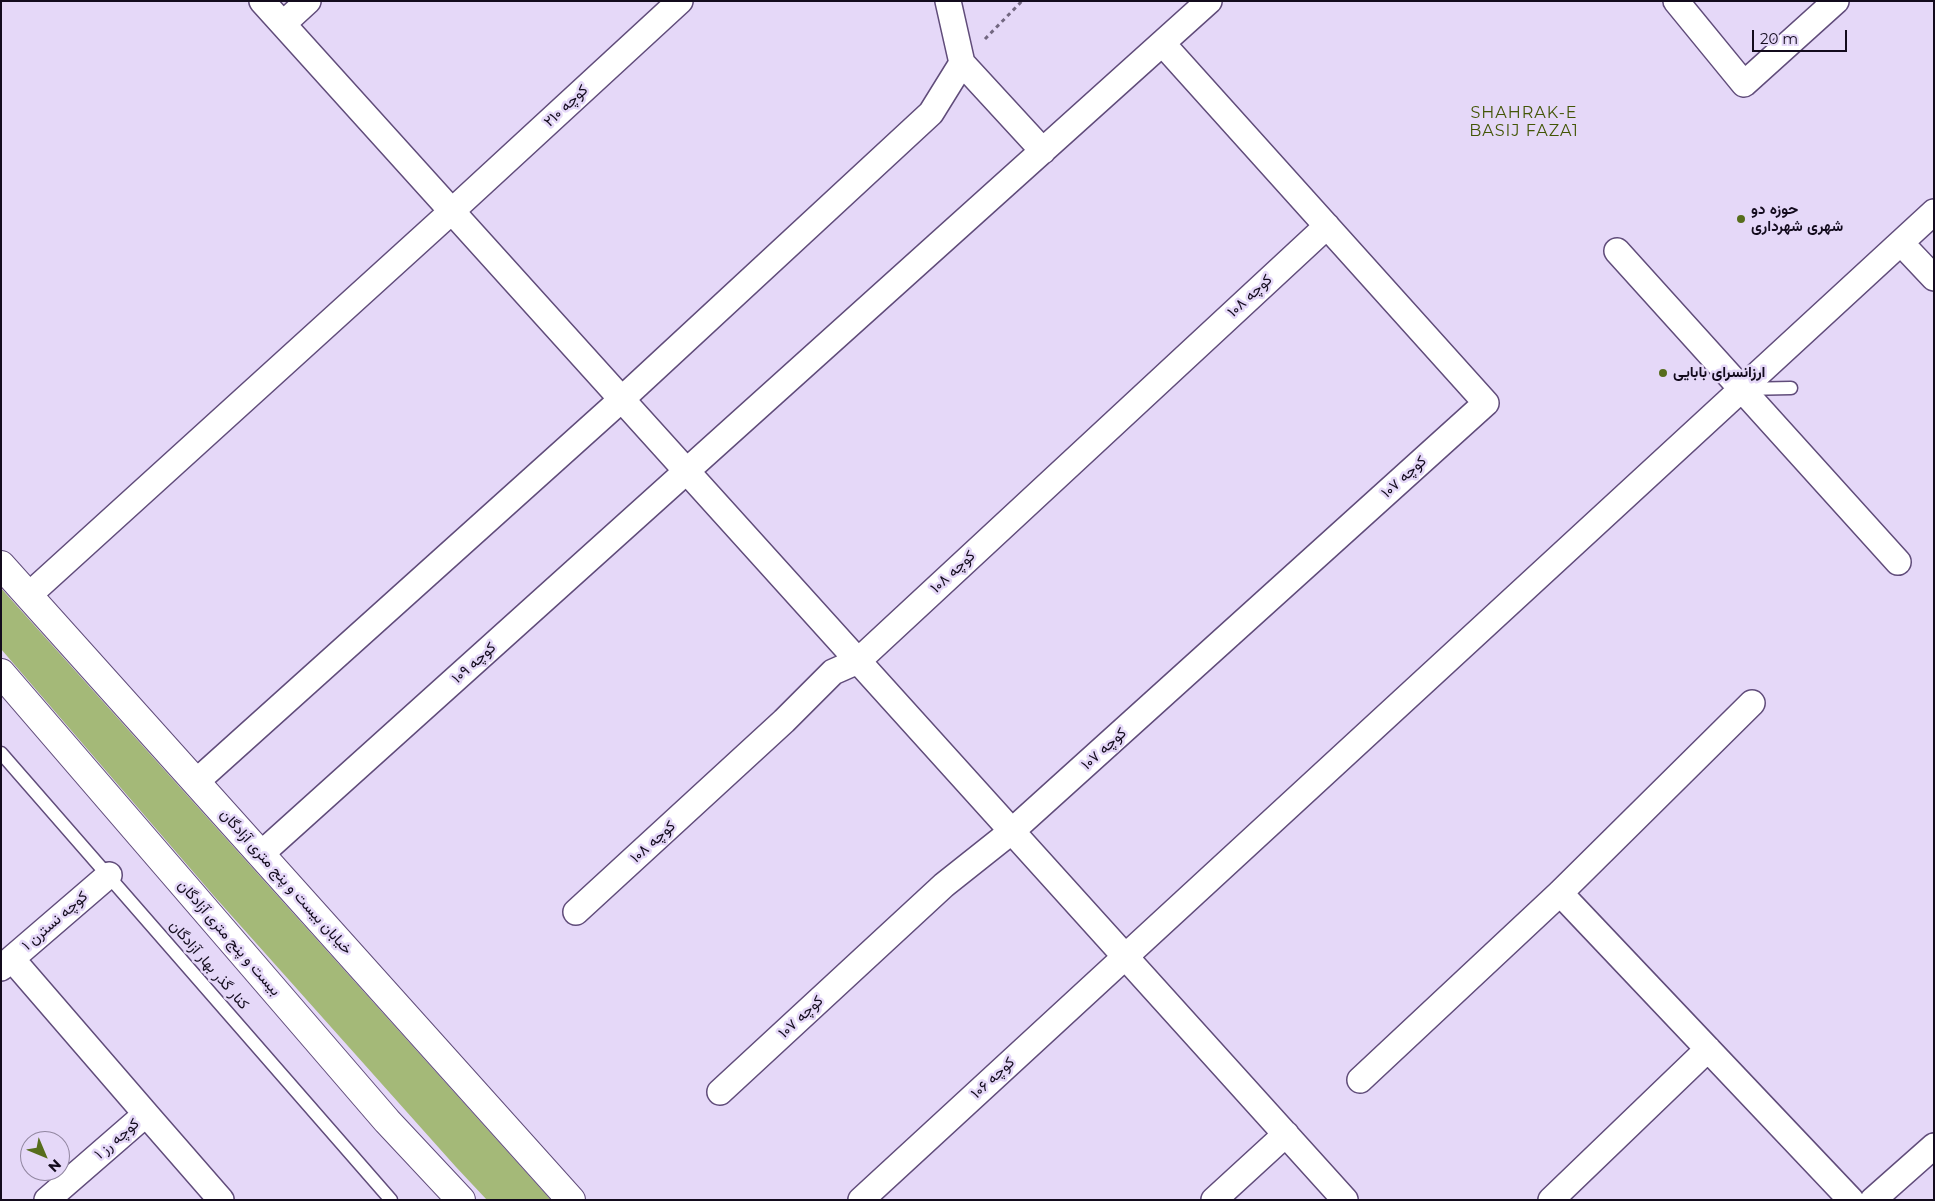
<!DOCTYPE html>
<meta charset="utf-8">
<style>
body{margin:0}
#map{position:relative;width:1935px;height:1201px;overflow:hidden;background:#e5d8f8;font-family:Montserrat,sans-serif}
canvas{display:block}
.frame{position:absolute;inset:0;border:2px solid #130b1d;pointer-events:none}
.north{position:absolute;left:20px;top:1131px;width:50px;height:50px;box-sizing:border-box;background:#e5d8f8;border:1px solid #9186a0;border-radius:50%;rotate:135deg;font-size:14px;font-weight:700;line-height:20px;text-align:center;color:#130b1d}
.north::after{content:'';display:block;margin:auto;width:18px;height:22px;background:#576d1c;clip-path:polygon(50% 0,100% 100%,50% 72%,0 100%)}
.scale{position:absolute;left:1752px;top:30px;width:95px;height:22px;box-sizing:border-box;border:2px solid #130b1d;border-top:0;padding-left:6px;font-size:15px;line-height:18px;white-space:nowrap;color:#130b1d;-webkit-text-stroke:4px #e5d8f8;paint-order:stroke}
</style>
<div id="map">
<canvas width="1935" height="1201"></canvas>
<div class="frame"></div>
<div class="north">N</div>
<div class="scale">20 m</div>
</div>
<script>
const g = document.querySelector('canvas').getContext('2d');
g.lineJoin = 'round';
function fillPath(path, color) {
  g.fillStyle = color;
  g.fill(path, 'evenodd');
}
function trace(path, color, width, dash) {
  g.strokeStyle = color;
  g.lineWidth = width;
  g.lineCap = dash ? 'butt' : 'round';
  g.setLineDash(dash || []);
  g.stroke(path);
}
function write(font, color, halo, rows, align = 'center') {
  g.font = font + ' Montserrat,Vazirmatn,sans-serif';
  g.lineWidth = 5;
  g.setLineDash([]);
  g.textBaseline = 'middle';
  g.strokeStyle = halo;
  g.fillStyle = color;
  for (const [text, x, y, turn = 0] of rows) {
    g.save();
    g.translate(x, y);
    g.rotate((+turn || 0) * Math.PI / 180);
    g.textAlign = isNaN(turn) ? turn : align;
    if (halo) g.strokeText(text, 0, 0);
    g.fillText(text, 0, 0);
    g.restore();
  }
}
const green = new Path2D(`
 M1 588 8 596 551 1200H487L456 1167 214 896 1 649Z`);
const path = new Path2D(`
 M985 39 1022 1`);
const service = new Path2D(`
 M1743 389 1791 388
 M1 753 391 1200`);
const minor = new Path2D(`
 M262 1 1345 1200
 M948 1 962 63 1043 151
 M1676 1 1744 84 1836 1
 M283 24 308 1
 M1901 243 1934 278
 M1617 251 1898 562
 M29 595 452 211 680 1
 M196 782 622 399 931 113 962 63
 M261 854 1209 1
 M1560 893 1851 1200
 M576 912 784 721 833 672 858 661 1327 226
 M12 959 146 1114
 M1 968 109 875
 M1360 1080 1560 893 1752 703
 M720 1092 944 885 1012 831 1486 403 1163 44
 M47 1200 146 1114 221 1200
 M861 1200 1934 212
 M1214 1200 1286 1134
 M1551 1200 1708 1049
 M1873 1200 1934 1146`);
const secondary = new Path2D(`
 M1 565 571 1200
 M1 673 387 1121 461 1200`);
const markers = [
 [1741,219,5,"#576d1c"],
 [1663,373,5,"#576d1c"]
];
const streetNames = [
 ["۲۱۰ کوچه",566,106,-43],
 ["۱۰۸ کوچه",1250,296,-43],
 ["۱۰۷ کوچه",1404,477,-42],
 ["۱۰۸ کوچه",953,572,-43],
 ["۱۰۹ کوچه",474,663,-42],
 ["۱۰۷ کوچه",1104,749,-42],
 ["۱۰۸ کوچه",653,842,-42],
 ["خیابان بیست و پنج متری آزادگان",286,882,48],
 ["کوچه نسترن ۱",55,921,-41],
 ["بیست و پنج متری آزادگان",229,938,49],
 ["کنار گذر بهار آزادگان",209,965,49],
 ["۱۰۷ کوچه",801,1017,-43],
 ["۱۰۶ کوچه",993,1078,-43],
 ["کوچه رز ۱",117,1139,-41]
];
const poiNames = [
 ["حوزه دو",1751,210],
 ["شهری شهرداری",1751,227],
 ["ارزانسرای بابایی",1673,373]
];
const neighbourhoodNames = [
 ["SHAHRAK-E",1524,113],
 ["BASIJ FAZA1",1524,131]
];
fillPath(green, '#a4b978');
trace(service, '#604c7a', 15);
trace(minor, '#604c7a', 28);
trace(secondary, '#604c7a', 30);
trace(path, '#726780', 3, [4, 4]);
trace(service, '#fff', 12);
trace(minor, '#fff', 25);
trace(secondary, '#fff', 28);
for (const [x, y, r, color] of markers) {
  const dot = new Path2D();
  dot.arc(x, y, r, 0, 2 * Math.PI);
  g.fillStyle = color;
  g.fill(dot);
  trace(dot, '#e5d8f8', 2);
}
write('15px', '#130b1d', '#e5d8f8', streetNames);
write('bold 15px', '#130b1d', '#e5d8f8', poiNames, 'left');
g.letterSpacing = '1px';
write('16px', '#425505', '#e5d8f8', neighbourhoodNames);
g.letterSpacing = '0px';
</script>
